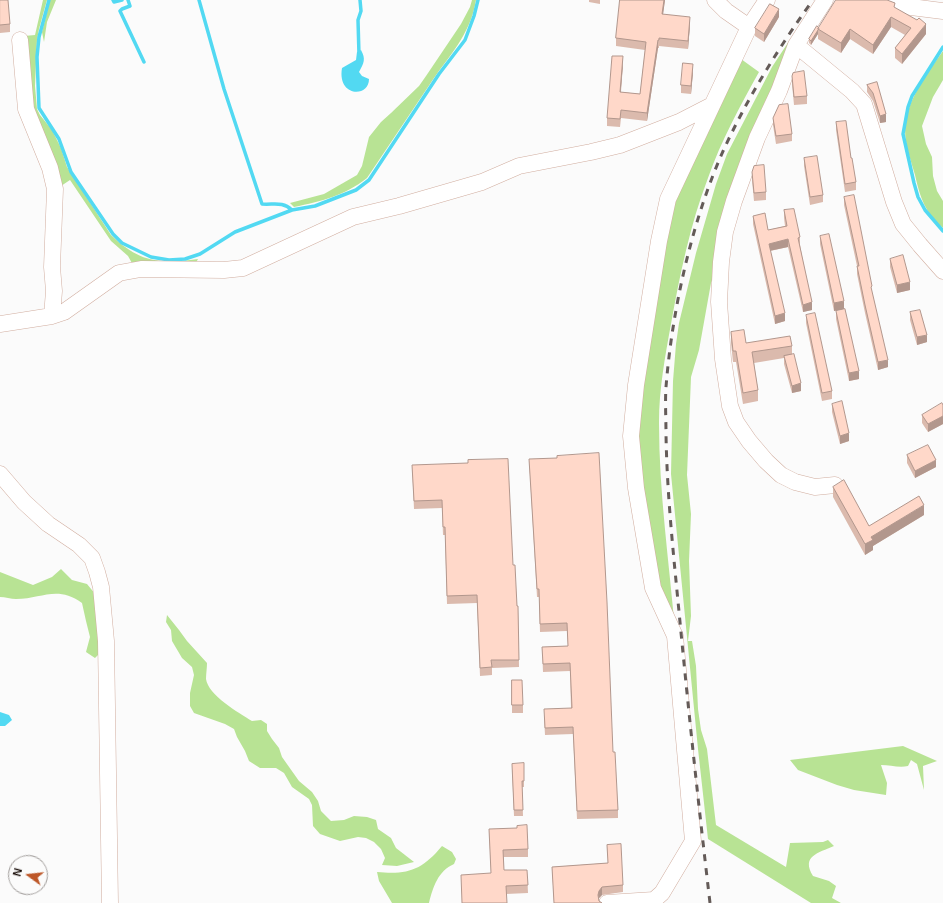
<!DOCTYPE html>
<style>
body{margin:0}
#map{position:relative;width:943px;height:903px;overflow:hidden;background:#fbfbfb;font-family:Helvetica,sans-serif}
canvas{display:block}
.north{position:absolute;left:8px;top:855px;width:40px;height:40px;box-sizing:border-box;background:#fbfbfb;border:1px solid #a19d9b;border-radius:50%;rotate:285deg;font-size:11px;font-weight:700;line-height:16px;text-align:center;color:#1b0f0a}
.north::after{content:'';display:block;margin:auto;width:14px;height:18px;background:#bd5728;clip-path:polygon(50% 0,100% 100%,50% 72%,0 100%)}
</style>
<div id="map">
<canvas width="943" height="903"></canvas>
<div class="north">N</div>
</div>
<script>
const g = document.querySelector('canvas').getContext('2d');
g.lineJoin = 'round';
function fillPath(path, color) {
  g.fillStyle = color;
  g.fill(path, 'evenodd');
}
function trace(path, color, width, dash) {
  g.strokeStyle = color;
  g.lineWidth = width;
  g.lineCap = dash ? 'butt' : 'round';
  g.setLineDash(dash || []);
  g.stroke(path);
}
const green = new Path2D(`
 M43 0H47L39 29 37 40 35 86 37 109 40 115 52 130 61 148 67 167 111 235C140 263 160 264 198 259L193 268 133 265 128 256 111 241 70 180 58 188 36 124 24 36 35 35Z
 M50 0H56L47 22 44 42 42 32Z
 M472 0H476C470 36 449 55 430 84 409 115 388 147 367 178 344 196 322 201 294 207L290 203 324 194 357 175 362 166 369 137 381 122 391 113 419 86 426 76 461 24 470 7Z
 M816 0 802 26 711 283 699 350 691 377 687 475 691 514 689 561 691 616 688 641H692L696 666 698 709 701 730 707 749 716 825 786 867 790 843 823 842 828 840 834 846C818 853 801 856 813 876L829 881 836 886 832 898 841 903H811L708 839 698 749 671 474 673 381 676 344 679 323 696 253 716 184 727 154 772 67Z
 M943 51V80L933 97 922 126 926 144 932 157 933 176 937 191 943 201V228C925 213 920 197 915 175 911 161 905 145 905 130 905 102 928 72 943 51Z
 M741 59 759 72C740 106 721 141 708 178 690 225 680 274 671 324 665 357 659 389 659 423 659 492 669 561 675 630L655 587 634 435 670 200Z
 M61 569 72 580 87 584 96 595 99 654 95 658 86 652 90 637 86 621 82 603C57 585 42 599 16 599 11 599 5 597 0 597V572L33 585 52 577Z
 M167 615 179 630 187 641 207 663C207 668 206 674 206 679 208 695 239 713 252 721L261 720 267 724V731L272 739 279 748 282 757 299 781 312 792 318 801 321 811 331 821 344 820 354 816 367 817 376 820 378 829 391 838 396 848 414 862 397 866 382 865 385 858 381 849 374 842 366 838 358 837 340 841 320 834 313 826 312 805 309 799 292 787 284 773 276 768H260L249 761 245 751 237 737 234 729 225 724 194 713 190 706V693L194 675 192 667 182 658 172 641 171 630 166 622Z
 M903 746 937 761 923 766 924 790 917 764 911 760 908 766C899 768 890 765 881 765L887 783 886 795 854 790 837 785 798 770 790 760Z
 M442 846 452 852 456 859 454 864C438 871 433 887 429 903H392L379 881 377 872C408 875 422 870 442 846Z`);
const water = new Path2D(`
 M361 50C366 59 364 63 359 72L362 76 369 79C369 98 337 97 342 68L356 60 357 52Z
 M0 712 9 715 12 720 5 726H0Z`);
const stream = new Path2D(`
 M49 0 39 37 37 57 39 108 59 139 71 172 113 234 122 243 151 257 169 260 185 259 200 254 235 232 292 210 315 206 356 190 369 180 439 74 465 40 474 16 478 0
 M113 0 114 2 122 0
 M128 0 130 6 122 9 120 11 144 62
 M199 0 224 89 262 204C274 205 282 201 292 210
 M943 47 912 96 908 107 903 134 914 183 918 197 925 210 943 231
 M359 55 358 20 361 11 360 0`);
const minor = new Path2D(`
 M715 0 726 11 749 27
 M825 0 796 45 779 91 757 138 734 201 725 232 721 262 719 302 723 359 730 406 736 422 749 441 766 461 781 475 795 482 815 487 835 485
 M888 0 903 6 943 11
 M20 40 26 109 50 168 55 189 52 267 54 291 52 316
 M796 45 852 91 864 104 894 202 903 224 920 245 943 271
 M0 324 52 316 64 312 119 273 141 269 224 270 243 268 353 217 399 206 482 182 519 166 591 152 620 145 679 122 712 105
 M0 474 24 502 48 524 79 545 92 558 97 572 101 587 106 641 110 903
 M607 903 654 900 662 893 693 841 675 636 653 588 636 488 631 436 636 385 659 241 668 199 749 27 767 0`);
const rail = new Path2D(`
 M710 903C699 809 689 716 680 622 674 559 667 497 666 434 666 418 665 402 666 387 672 310 692 220 724 149 748 97 779 47 813 0`);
const wall = new Path2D(`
 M0 0 10 24V32L0 33Z
 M589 0H600V4L589 2Z
 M620 0H665L663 14 690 25 688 49 659 46V48H658L647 121 621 118 620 127 607 126V118L623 64 621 92 640 94 645 50 616 46V38Z
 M895 8 926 34 902 64 895 58V48L905 35 891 27 873 54 850 39 841 53 818 39V34L811 45 809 43V39L819 28Z
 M779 17 764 42 755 36V28Z
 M693 72 691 94 681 93V85Z
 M792 76 807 96V104L794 105 792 84Z
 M877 82 886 122 880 123 873 101 867 92V85Z
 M773 118 792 134V141L776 144 773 125Z
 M836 122 851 158 856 182V190L845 192 836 130Z
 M804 158 823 195V202L810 205 804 166Z
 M752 172 766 192V200L754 201 752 180Z
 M844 197 872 292 888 367 878 370 865 313 857 274V266L844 205Z
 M784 210 800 237V245L812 310 803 312 788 247 770 251 785 321 775 324 753 224V216L768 230 785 226 784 218Z
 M820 236 844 309 834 311 820 244Z
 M890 259 910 290 897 293 890 267Z
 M836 311 859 379 849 381 836 319Z
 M910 312 927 342 917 345 910 320Z
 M806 315 832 391V399L822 401 806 323Z
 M731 332 746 343 792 346V354L801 391 792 393 784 364V358L754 363 758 390V401L743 404 736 362H733L731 343Z
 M832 404 849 441 840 444 832 412Z
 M943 405V424L928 432 922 423V415Z
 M907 455 936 467 915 478 907 463Z
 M529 459 613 752 618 810V818L577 819 573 734 545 735 544 717 571 708 570 671 543 672 542 647 568 646 567 631 540 632 539 597H537Z
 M412 465 513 565 517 606H518L519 667 492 668V675L480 676 477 603 447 604 445 535H443L442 508 414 509Z
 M833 487 869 526 924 515 873 546V550L865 555 833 497Z
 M512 680 523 705V713H512Z
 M524 763V787H522L523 816H514L512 770Z
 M489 829 528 849V857H504V870H527L528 893 506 894 491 873Z
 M607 845 623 885V892L602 895 599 898V901L602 903H554L552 867 608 863Z`);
const shadedWall = new Path2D(`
 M664 0H665L662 22V14Z
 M779 9V17L764 42V34Z
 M690 17V25L688 49V41Z
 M891 17V27L873 54V45Z
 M926 24V34L902 64V54Z
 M850 29V39L841 53V43Z
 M818 30V34L811 45V41Z
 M658 40V48L647 121V113Z
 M623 56V64L620 100V92Z
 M693 64V72L691 94V86Z
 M886 114V122L880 123V116Z
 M788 239V247L769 251V244Z
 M910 282V290L897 293V285Z
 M844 301V309L834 311V303Z
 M812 302V310L803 312V305Z
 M785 313V321L775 324V316Z
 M927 335V342L917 345V337Z
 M888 360V367L878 370V362Z
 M859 371V379L849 381V373Z
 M801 383V391L792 393V386Z
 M943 416V424L928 432V424Z
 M849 433V441L840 444V436Z
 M936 460V467L915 478V471Z
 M924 505V515L873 546V550L865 555V544L871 537Z
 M602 887V895L599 898 598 895 599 891Z`);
const building = new Path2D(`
 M0 0H8L10 24 0 25Z
 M620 0H664L662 14 690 17 688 41 659 38V40H658L647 113 621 110 620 119 607 118 612 56H623L620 92 640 94 646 42 616 38Z
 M836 0H887L895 3 894 7 917 20 919 18 926 24 902 54 895 48 911 28 891 17 873 45 850 29 841 43 818 29Z
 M770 4 779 9 764 34 755 28Z
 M817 26 819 28 818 30 811 41 809 39Z
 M683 63 693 64 691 86 681 85Z
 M804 71 807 96 794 97 792 76 793 73Z
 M877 82 886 114 880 116 873 93 867 85Z
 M788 104 792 134 776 136 773 118 779 105Z
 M846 121 851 158H852L856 182 845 184 836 122Z
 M817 156 823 195 810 197 804 158Z
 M764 165 766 192 754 193 752 172 754 166Z
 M854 195 872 286 871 287 888 360 878 362 865 305 857 266H859L844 197Z
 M794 209 800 237 798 238 812 302 803 305 788 239 769 244 785 313 775 316 753 216 765 213 768 230 787 226 784 210Z
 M829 234 844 301 834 303 820 236Z
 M903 255 910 282 897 285 890 259Z
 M845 309 859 371 849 373 836 311Z
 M920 310 927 335 917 337 910 312Z
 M815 313 832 391 822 393 806 315Z
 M744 330 746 343 790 336 792 346 752 352 758 390 743 393 736 351H733L731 332Z
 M794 354 801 383 792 386 784 356Z
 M842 401 849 433 840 436 832 404Z
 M942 403 943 405V416L928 424 922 415Z
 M928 445 936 460 915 471 907 455Z
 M599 453 607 602 613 752H615L618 810 577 811 573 727 545 728 544 709 572 708 570 663 543 664 542 647 568 646 567 623 540 624 539 589H537L529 459 557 458V456Z
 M508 459 513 565H515L517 606H518L519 660H491L492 667 480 668 477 595 447 596 445 527H443L442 500 414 501 412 465 468 463V460Z
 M844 480 869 526 919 496 924 505 871 537 873 540 865 544 833 487Z
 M512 680H522L523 705H512Z
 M524 763V781H522L523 810H514L512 764Z
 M527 825 528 849 503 850 504 870H527L528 885 506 886 507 903H462L461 875 491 873 489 829 517 828V826Z
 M621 844 623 885 602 887 599 891 598 895 599 901 602 903H554L552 867 608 863 607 845Z`);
fillPath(green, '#b8e394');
fillPath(water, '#52d9f2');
trace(stream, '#52d9f2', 3.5);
trace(minor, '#d1ad9f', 17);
trace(minor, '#fff', 16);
trace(rail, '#645b58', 3, [7, 7]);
fillPath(wall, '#dbbaad');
fillPath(shadedWall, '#b2978d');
fillPath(building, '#ffd8c9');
trace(building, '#b2978d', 1);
</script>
